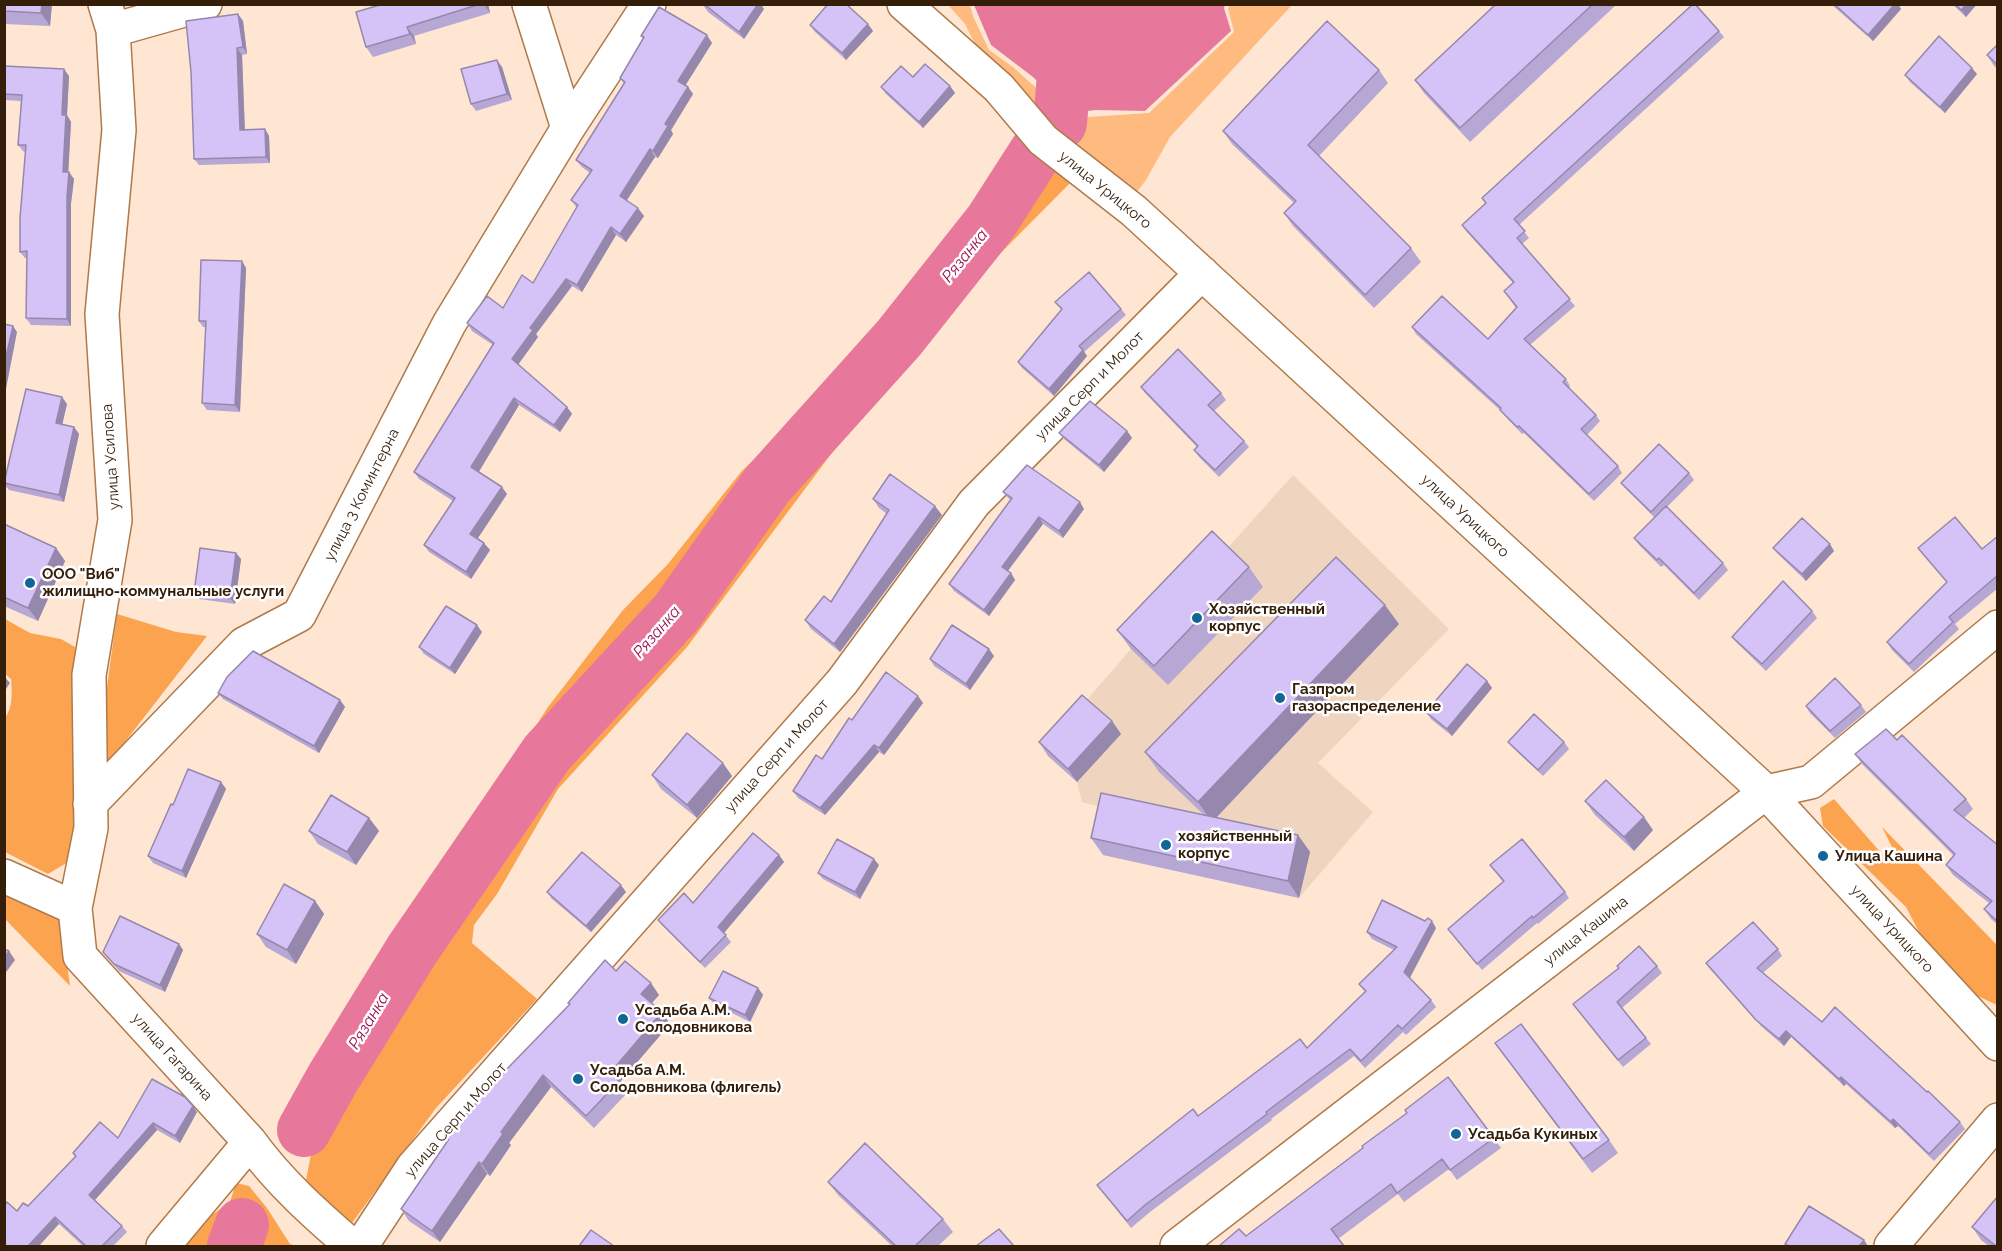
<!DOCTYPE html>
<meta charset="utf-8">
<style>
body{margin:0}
#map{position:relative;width:2002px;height:1251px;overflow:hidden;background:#fee6d3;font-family:Raleway,sans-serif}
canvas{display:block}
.frame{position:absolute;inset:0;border:6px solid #341e0a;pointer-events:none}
</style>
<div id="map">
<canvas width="2002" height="1251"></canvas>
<div class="frame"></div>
</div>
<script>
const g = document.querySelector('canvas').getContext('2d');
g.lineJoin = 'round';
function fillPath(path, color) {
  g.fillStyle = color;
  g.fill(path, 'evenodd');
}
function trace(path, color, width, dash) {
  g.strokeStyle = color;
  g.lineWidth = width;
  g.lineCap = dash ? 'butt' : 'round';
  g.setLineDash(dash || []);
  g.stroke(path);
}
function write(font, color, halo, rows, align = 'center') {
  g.font = font + ' Raleway,sans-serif';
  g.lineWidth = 5;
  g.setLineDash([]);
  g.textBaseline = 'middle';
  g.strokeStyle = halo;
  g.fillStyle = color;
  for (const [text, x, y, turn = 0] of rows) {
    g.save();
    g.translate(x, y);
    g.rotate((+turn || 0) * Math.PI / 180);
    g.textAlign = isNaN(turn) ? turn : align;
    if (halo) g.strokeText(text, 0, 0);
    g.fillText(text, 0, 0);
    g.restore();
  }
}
const built = new Path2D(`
 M1293 475 1449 629 1318 763 1373 812 1299 898 1103 855 1113 810 1082 802 1077 782 1048 756 1085 702 1131 649 1225 551Z`);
const green = new Path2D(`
 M948 5H970L973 16 989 50 1013 67 1066 115 1060 123 1045 114 986 66 965 24Z
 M1229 5H1292L1170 137 1146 180 1132 198 1101 172 1066 134 1073 118 1149 113 1234 32 1228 8Z`);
const forest = new Path2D(`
 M1018 139 1075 178 971 283 840 442 687 647 558 789 497 894 474 925 472 943 537 999 436 1108 344 1234 325 1202 306 1180 317 1124 345 1087 408 967 470 889V837L476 819 548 707 623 610 668 564 741 472 879 336 923 287Z
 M117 614 176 632 207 636 94 782Z
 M5 619 30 633 61 639 75 647 74 845 68 862 48 874 5 852V718C13 707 12 693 11 679L5 674Z
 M1834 799 1889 862 1898 859 1882 827 1997 945V1005L1939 978 1930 953 1906 907 1823 826 1820 808Z
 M4 889 61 920 70 986 5 919Z
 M236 1183 249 1186 267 1208 290 1244 298 1246H174L181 1237 230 1202Z`);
const water = new Path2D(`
 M974 5H1225L1224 8 1231 31 1145 111 1096 110 1069 113 1033 77 991 45Z`);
const river = new Path2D(`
 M1060 123 1070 4
 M304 1130 333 1078 412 950 547 753 677 612 767 485 899 338 991 222 1036 152
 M234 1246 242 1225`);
const minor = new Path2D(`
 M529 4 568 128
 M904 4 999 88 1043 140 1134 211 1766 792 1998 1044
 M113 30 205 4
 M90 804 244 644 299 615 449 324 568 128 649 4
 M4 876 75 908 80 956 250 1142C279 1182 315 1214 352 1246
 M75 908 91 828 89 675 115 520 102 314 119 130 113 30 105 4
 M163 1246 250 1142
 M361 1246 413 1167 842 682 974 503 1202 273
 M1177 1246 1766 792 1811 782 1998 627
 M1891 1246 1998 1120`);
const wall = new Path2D(`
 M4 4H52L50 26 4 24Z
 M383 4H488L490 13 414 36 416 44 373 57 366 47Z
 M1496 4H1617L1470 142 1424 93 1415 80Z
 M1831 4H1898L1901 9 1873 41Z
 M1952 4H1977L1966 17Z
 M703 5 764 9 744 39 708 12Z
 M238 14 243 21 247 54 242 55 245 130 265 129 269 136 270 163 199 165 194 159Z
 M868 24 873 31 846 60 815 32 810 25Z
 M1719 31 1724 37 1519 225 1529 238 1522 244 1575 306 1530 345 1566 379 1570 386 1569 388 1596 415 1600 421 1587 435 1618 466 1622 473 1594 501 1524 433 1522 434 1505 416 1500 410 1416 334 1412 327 1488 339 1516 308 1504 291 1513 283 1466 231 1462 225Z
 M641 36 712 43 685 86 688 87 693 94 671 130 673 134 658 158 655 157 627 200 644 216 626 242 616 235 582 292 572 286 536 334 538 337 518 365 567 407 572 414 560 432 519 405 478 472 507 494 478 538 490 550 471 579 429 552 424 545 453 501 419 479 414 472 493 345 472 331 467 323 503 308 533 283 577 208 571 200 590 173 582 167 576 160 624 84 620 78 643 39Z
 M1998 44V69L1994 66 1987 55Z
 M4 66 69 76 67 115 71 122 68 172 74 179 71 203V326L31 325 26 318 27 258H25L20 252 25 152 23 151 18 145 21 101 4 100Z
 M502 67 512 100 476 111 471 104Z
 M1379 70 1388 83 1319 156 1411 248 1421 262 1374 308 1293 226 1284 213 1294 203 1232 144 1223 131Z
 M1977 74 1945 113 1910 82 1905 75Z
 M913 77 950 86 955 93 923 128 886 94 881 87Z
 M242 261 246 268 240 412 207 410 202 403 206 327H203L199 321Z
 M1055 302 1121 309 1126 315 1084 352 1087 356 1054 396 1022 368 1018 362 1062 310Z
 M1141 387 1221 393 1226 400 1214 411 1244 441 1249 447 1219 477 1199 457 1194 450 1197 447 1145 393Z
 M67 404 62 424 74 427 79 434 64 502 9 490 4 484Z
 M1127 431 1132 438 1104 472 1064 439 1059 433Z
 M1689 473 1694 480 1667 507 1723 563 1728 570 1699 600 1664 565 1661 567 1639 545 1634 538 1655 518 1626 489 1621 483Z
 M1003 492 1084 509 1063 538 1043 524 1008 571 1011 573 1015 580 989 616 954 591 949 584 1010 500Z
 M873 499 942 515 840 652 811 629 805 620 831 602 887 514 879 508Z
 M4 524 56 548 65 561 38 621 4 606Z
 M1998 536V588L1955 624 1959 629 1914 672 1892 650 1887 642 1947 582 1918 548 1982 549Z
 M1773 548 1834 551 1806 581 1778 554Z
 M236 553 241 559 235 604 199 599 194 593Z
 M1249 567 1263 587 1168 685 1131 649 1117 630Z
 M1812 611 1817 618 1766 671 1737 643 1732 637Z
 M1399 624 1216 818 1298 835 1310 852 1299 898 1103 855 1091 838 1205 816 1159 772 1145 752Z
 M482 632 455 674 424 654 419 647Z
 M994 656 970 690 934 666 930 659Z
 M1487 681 1492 688 1452 736 1431 719 1426 712Z
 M218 693 340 700 345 707 319 753 223 699Z
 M918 696 923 703 884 755 879 752 825 815 798 798 793 791 822 759 852 720Z
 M1861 705 1866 712 1835 738 1810 713 1806 706Z
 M1112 721 1121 734 1077 782 1048 756 1039 742Z
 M1897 740 1966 799 1973 809 1964 818 1998 845V925L1991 919 1984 909 1989 903 1953 875 1946 865 1954 856 1862 764 1855 754Z
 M1508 742H1564L1569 749 1543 776 1513 748Z
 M652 775 732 776 697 818 661 789Z
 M221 782 226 789 186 878 153 863 148 856 173 805Z
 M1585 801 1653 830 1634 851 1595 815Z
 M369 818 379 831 356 865 318 844 309 831Z
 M779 855 784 862 724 933 731 942 705 968 663 926 658 920 693 903Z
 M879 865 860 899 823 879 818 873Z
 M1490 865 1565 892 1569 898 1538 924 1537 923 1482 970 1448 929 1503 882Z
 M547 892H626L591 932 552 899Z
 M315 901 324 914 296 964 266 947 257 934Z
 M1436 928 1410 978 1431 1000 1436 1007 1406 1035 1403 1032 1365 1068 1354 1056 1271 1119 1272 1120 1150 1212 1131 1228 1097 1185 1198 1116 1307 1048 1365 992 1359 984 1394 950 1372 939 1367 932Z
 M179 944 183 950 165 992 119 971 103 952Z
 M1778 949 1782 956 1763 973 1822 1022 1927 1092 1960 1122 1965 1129 1934 1161 1898 1126 1895 1128 1846 1084 1844 1086 1791 1037 1784 1046 1761 1026 1711 970 1706 963Z
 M1657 966 1662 973 1622 1008 1651 1044 1623 1067 1578 1010Z
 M616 971 659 995 652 1003 662 1012 670 1024 620 1082 627 1093 594 1128 551 1087 509 1143 511 1145 490 1176 487 1174 440 1242 409 1221 401 1209 448 1140 446 1137Z
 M758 988 763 995 750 1022 714 1004 709 998Z
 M1495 1043 1609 1140 1618 1153 1592 1173Z
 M152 1079 197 1112 180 1143 157 1130 95 1200 122 1226 127 1232 113 1246H83L59 1224 17 1211 28 1206 75 1157 73 1153 118 1138Z
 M1494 1138 1501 1148 1457 1180 1449 1169 1404 1202 1398 1194 1338 1239 1246 1236Z
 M828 1182 943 1219 953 1232 938 1246H892L838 1195Z
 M1972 1227 1998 1246H1989L1981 1240Z`);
const shadedWall = new Path2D(`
 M42 4H52L50 26 41 13Z
 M484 4H488L490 13Z
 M758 4H761L764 9 744 39 739 32Z
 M1895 4H1898L1901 9 1873 41 1868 35Z
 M1967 4H1977L1966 17 1961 10Z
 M238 14 243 21 247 54 243 47Z
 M868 24 873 31 846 60 842 53Z
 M407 27 414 36 416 44 410 34Z
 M707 35 712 43 683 89 678 81Z
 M237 48 242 55 245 136 240 130Z
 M497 60 502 67 512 100 507 94Z
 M1972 68 1977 74 1945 113 1940 107Z
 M64 69 69 76 67 115 71 122 68 178 63 172 62 115Z
 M950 86 955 93 923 128 919 122Z
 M688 87 693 94 671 130 673 134 658 158 653 151 665 124Z
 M265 129 269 136 270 163 266 157Z
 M650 149 655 157 625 203 620 196Z
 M69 172 74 179 71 203V326L67 319V196Z
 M638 208 644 216 626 242 620 234Z
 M611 227 616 235 582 292 577 285Z
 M242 261 246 268 240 412 235 405Z
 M566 279 572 286 536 334 538 337 517 366 512 359 530 328Z
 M13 326 17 332 6 389 4 388V365Z
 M1083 350 1087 356 1054 396 1049 389Z
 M62 397 67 404 61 430 56 423Z
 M514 398 519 405 477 475 471 467Z
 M567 407 572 414 560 432 554 425Z
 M74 427 79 434 64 502 59 495Z
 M1127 431 1132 438 1104 472 1099 465Z
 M502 487 507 494 476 541 470 534Z
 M1080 502 1084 509 1063 538 1059 531Z
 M935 506 942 515 840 652 834 644Z
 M1039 517 1043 524 1006 573 1002 567Z
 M484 543 490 550 471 579 466 572Z
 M1830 544 1834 551 1806 581 1802 574Z
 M56 548 65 561 38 621 28 608Z
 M236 553 241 559 235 604 230 598Z
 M1011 573 1015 580 989 616 984 610Z
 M1385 605 1399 624 1212 822 1198 802Z
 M477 625 482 632 455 674 450 668Z
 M989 649 994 656 970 690 966 684Z
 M4 676 10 683 4 692Z
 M1487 681 1492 688 1452 736 1447 729Z
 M918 696 923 703 884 755 879 748Z
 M340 700 345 707 319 753 314 746Z
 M1112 721 1121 734 1077 782 1068 769Z
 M874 745 879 752 825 815 820 808Z
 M723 763 732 776 697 818 687 805Z
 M221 782 226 789 186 878 182 871Z
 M1644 817 1653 830 1634 851 1624 837Z
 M369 818 379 831 356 865 347 852Z
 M1298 835 1310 852 1299 898 1288 881Z
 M779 855 784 862 723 934 718 927Z
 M874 859 879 865 860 899 855 892Z
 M621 885 626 892 591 932 586 926Z
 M315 901 324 914 296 964 287 950Z
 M1432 921 1436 928 1409 979 1404 972Z
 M179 944 183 950 165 992 160 985Z
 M9 951 15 960 4 975V958Z
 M651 983 659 995 649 1006 641 994Z
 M758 988 763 995 750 1022 745 1015Z
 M662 1012 670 1024 620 1082 610 1073Z
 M1786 1031 1791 1037 1784 1046 1779 1039Z
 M543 1075 551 1087 509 1143 511 1145 490 1176 482 1164 501 1132Z
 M1841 1077 1846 1084 1844 1086 1839 1079Z
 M193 1106 197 1112 180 1143 175 1136Z
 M1893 1119 1898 1126 1895 1128 1891 1122Z
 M153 1123 157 1130 94 1201 89 1195Z
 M479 1162 487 1174 440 1242 432 1231Z
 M55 1217 59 1224 39 1246H28Z
 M1864 1240 1868 1246H1859Z`);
const building = new Path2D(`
 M4 4H42L41 13 4 11Z
 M383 4H480L407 27 410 34 366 47 356 12Z
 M704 4H758L739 32Z
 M828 4H846L868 24 842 53 810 25Z
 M1496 4H1593L1460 128 1415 80Z
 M1693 4H1695L1719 31 1514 219 1525 231 1517 238 1570 299 1524 339 1566 379 1563 382 1596 415 1581 429 1618 466 1589 494 1519 426 1517 427 1500 410 1501 408 1412 327 1442 296 1488 339 1517 307 1504 291 1514 282 1462 225 1486 203 1482 198Z
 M1834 4H1895L1868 35Z
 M1955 4H1967L1961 10Z
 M659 7 707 35 678 81 688 87 665 124 668 126 653 151 650 149 620 196 638 208 620 234 611 227 577 285 566 279 530 328 533 330 512 359 567 407 554 425 514 398 471 467 502 487 470 534 484 543 466 572 424 545 455 498 414 472 494 343 467 323 487 296 503 308 522 275 533 283 578 205 571 200 592 170 576 160 625 82 620 78 644 37 641 36Z
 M238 14 243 47 237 48 240 130 265 129 266 157 194 159 191 72 186 21Z
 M1327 21 1379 70 1308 145 1411 248 1365 295 1284 213 1296 201 1223 131Z
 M1939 36 1972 68 1940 107 1905 75Z
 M1998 44V65L1987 55Z
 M497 60 507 94 471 104 461 69Z
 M925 64 950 86 919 122 881 87 901 66 913 77Z
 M4 66 64 69 62 115H66L63 172H69L67 196V319L26 318 27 251 20 252V218L26 145H18L22 95 4 94Z
 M201 260 242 261 235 405 202 403 206 321H199Z
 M1089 272 1121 309 1079 346 1083 350 1049 389 1018 362 1062 309 1055 302Z
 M4 324 13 326 4 365Z
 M1178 349 1221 393 1208 405 1244 441 1215 470 1194 450 1198 446 1141 387Z
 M26 389 62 397 56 423 74 427 59 495 4 483Z
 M1090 401 1127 431 1099 465 1059 433Z
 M1659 444 1689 473 1651 512 1621 483Z
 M1027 465 1080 502 1059 531 1039 517 1002 567 1011 573 984 610 949 584 1012 498 1003 492Z
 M890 474 935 506 834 644 805 620 824 596 831 602 889 510 873 499Z
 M1666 506 1723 563 1694 593 1659 558 1657 560 1634 538Z
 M1955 517 1982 549 1998 536V575L1949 617 1953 622 1909 664 1887 642 1947 582 1918 548Z
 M1802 518 1830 544 1802 574 1773 548Z
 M4 524 56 548 28 608 4 597Z
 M1212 531 1249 567 1154 666 1117 630Z
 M200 548 236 553 230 598 194 593Z
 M1336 557 1385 605 1198 802 1145 752Z
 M1783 581 1812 611 1762 664 1732 637Z
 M446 606 477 625 450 668 419 647Z
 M952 625 989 649 966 684 930 659Z
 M253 651 340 700 314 746 218 693 227 677Z
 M1467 664 1487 681 1447 729 1426 712Z
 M886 672 918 696 879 748 874 745 820 808 793 791 816 755 822 759 849 718 852 720Z
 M1835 678 1861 705 1830 731 1806 706Z
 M1082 695 1112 721 1068 769 1039 742Z
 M1534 714 1564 742 1538 770 1508 742Z
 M1886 729 1897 740 1902 735 1966 799 1954 810 1998 845V922L1984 909 1992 901 1946 865 1955 854 1855 754Z
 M687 733 723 763 687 805 652 775Z
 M188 769 221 782 182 871 148 856 171 804 173 805Z
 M1606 780 1644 817 1624 837 1585 801Z
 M1101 793 1298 835 1288 881 1091 838Z
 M331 795 369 818 347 852 309 831Z
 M753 833 779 855 718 927 726 935 700 962 658 920 684 893 693 903Z
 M837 839 874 859 855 892 818 873Z
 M1522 839 1565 892 1533 918 1532 916 1477 964 1448 929 1504 881 1490 865Z
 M582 852 621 885 586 926 547 892Z
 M284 884 315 901 287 950 257 934Z
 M1382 900 1425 921 1428 918 1432 921 1404 972 1431 1000 1402 1029 1398 1025 1361 1061 1350 1049 1266 1112 1267 1114 1145 1205 1127 1221 1097 1185 1193 1109 1198 1116 1300 1039 1307 1048 1366 991 1359 984 1397 947 1367 932Z
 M120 916 179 944 160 985 114 964 103 952Z
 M1753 922 1778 949 1757 968 1822 1022 1835 1007 1927 1092 1928 1091 1960 1122 1929 1154 1893 1119 1891 1122 1841 1077 1839 1079 1786 1031 1779 1039 1756 1020 1706 963Z
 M1639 946 1657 966 1617 1002 1646 1038 1618 1060 1573 1004 1619 968 1617 966Z
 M4 949 9 951 4 958Z
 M605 960 616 971 625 961 651 983 641 994 662 1012 610 1073 619 1081 586 1116 543 1075 501 1132 503 1134 482 1164 479 1162 432 1231 401 1209 449 1139 446 1137 504 1072 570 1004 568 1003Z
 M723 971 758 988 745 1015 709 998Z
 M1521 1024 1609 1140 1583 1159 1495 1043Z
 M1448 1077 1494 1138 1450 1170 1442 1159 1397 1193 1391 1184 1331 1229 1344 1246H1219L1239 1229 1246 1236 1363 1148 1362 1146 1407 1113 1405 1110Z
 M152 1079 185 1097 193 1106 175 1136 153 1123 89 1195 122 1226 102 1246H86L55 1217 28 1246H4V1206L7 1202 17 1211 23 1203 28 1206 76 1156 73 1153 100 1122 118 1138Z
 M865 1143 943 1219 915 1246H896L828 1182Z
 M1998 1196V1246H1996L1972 1227Z
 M1809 1206 1864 1240 1859 1246H1789L1785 1244Z
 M999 1229 1014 1246H976Z
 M591 1230 614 1246H579Z`);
const markers = [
 [30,583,6,"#116697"],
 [1197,618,6,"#116697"],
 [1280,698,6,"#116697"],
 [1166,845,6,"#116697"],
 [1823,856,6,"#116697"],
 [623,1019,6,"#116697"],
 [578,1079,6,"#116697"],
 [1456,1134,6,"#116697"]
];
const streetNames = [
 ["улица Урицкого",1105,190,39],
 ["улица Серп и Молот",1090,386,-45],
 ["улица Усилова",111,457,-94],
 ["улица 3 Коминтерна",362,495,-63],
 ["улица Урицкого",1465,516,43],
 ["улица Серп и Молот",777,756,-48],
 ["улица Урицкого",1892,929,47],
 ["улица Кашина",1586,931,-38],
 ["улица Гагарина",172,1057,48],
 ["улица Серп и Молот",456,1120,-49]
];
const poiNames = [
 ["ООО \"Виб\"",42,574],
 ["жилищно-коммунальные услуги",42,591],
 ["Хозяйственный",1209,609],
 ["корпус",1209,626],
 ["Газпром",1292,689],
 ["газораспределение",1292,706],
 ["хозяйственный",1178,836],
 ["корпус",1178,853],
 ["Улица Кашина",1835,856],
 ["Усадьба А.М.",635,1010],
 ["Солодовникова",635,1027],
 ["Усадьба А.М.",590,1070],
 ["Солодовникова (флигель)",590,1087],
 ["Усадьба Кукиных",1468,1134]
];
const waterNames = [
 ["Рязанка",965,256,-51],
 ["Рязанка",657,632,-49],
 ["Рязанка",369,1021,-59]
];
fillPath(built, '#efd5c0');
fillPath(green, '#ffba7f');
fillPath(forest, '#fca34f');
fillPath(water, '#e8789b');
trace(river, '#e8789b', 54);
trace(minor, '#af7a4b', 36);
trace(minor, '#fff', 33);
fillPath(wall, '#b7a7d4');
fillPath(shadedWall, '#9588ac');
fillPath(building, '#d5c2f6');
trace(building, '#9588ac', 1.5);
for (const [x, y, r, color] of markers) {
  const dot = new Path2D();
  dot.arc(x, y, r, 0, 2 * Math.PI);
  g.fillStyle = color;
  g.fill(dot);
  trace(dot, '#fff', 2);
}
write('15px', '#341e0a', '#fff', streetNames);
write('bold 15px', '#341e0a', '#fff', poiNames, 'left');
write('italic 16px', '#9a0d4f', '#fff', waterNames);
</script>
